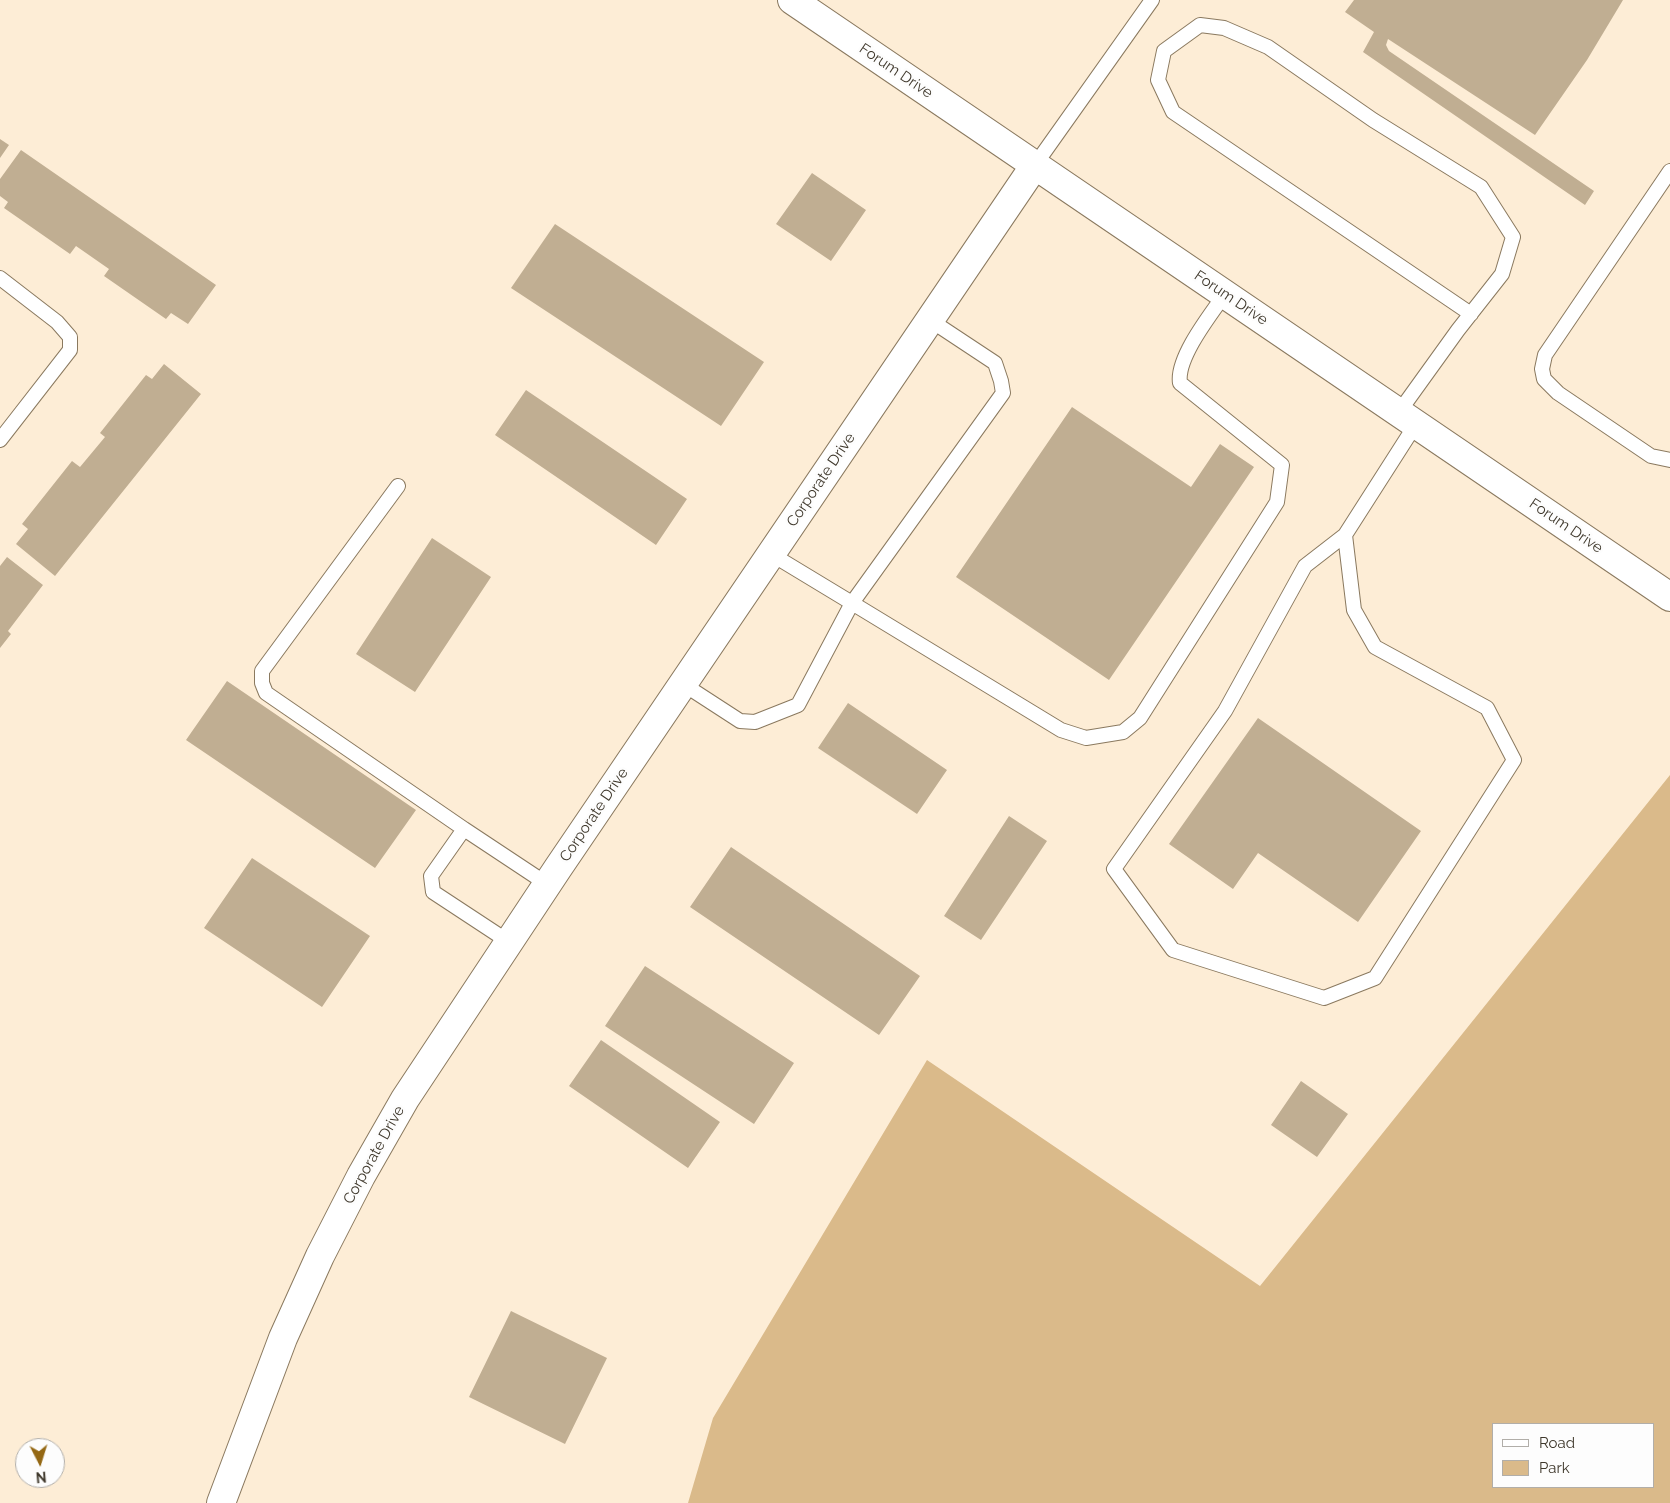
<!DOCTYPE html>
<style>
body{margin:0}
#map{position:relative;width:1670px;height:1503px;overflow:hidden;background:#fdedd6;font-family:Raleway,sans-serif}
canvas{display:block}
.legend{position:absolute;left:1492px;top:1423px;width:162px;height:65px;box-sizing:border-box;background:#fdfdfd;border:1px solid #b1aea9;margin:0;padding:6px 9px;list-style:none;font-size:15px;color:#3f382c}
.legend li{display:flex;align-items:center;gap:10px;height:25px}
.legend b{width:25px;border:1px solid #b1aea9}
.north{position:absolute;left:15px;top:1438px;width:50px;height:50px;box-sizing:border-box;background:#fdfdfd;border:1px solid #b1aea9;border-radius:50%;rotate:175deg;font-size:14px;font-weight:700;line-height:20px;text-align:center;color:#3f382c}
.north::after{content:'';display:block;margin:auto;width:18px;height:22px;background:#946814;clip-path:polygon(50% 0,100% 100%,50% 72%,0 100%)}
</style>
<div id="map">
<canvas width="1670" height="1503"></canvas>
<ul class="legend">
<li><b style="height:6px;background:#fff"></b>Road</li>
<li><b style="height:14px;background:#daba8a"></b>Park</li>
</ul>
<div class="north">N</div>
</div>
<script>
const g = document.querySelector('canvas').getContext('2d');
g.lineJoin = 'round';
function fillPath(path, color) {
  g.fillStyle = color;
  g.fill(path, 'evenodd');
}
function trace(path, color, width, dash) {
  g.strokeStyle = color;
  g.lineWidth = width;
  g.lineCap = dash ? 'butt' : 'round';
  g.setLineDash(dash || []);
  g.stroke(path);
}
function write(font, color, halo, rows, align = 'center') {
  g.font = font + ' Raleway,sans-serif';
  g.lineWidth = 5;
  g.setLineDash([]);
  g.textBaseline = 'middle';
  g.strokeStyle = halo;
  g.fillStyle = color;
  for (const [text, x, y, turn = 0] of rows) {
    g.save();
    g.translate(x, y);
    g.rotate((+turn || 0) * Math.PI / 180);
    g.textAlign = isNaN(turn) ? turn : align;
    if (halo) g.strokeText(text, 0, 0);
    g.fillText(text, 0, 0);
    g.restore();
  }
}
const green = new Path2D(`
 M1670 775V1503H688L713 1418 927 1060 1260 1286ZM1494 1424H1654V1487H1494Z`);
const building = new Path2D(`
 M1354 0H1623L1587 60 1535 135 1388 39 1386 45 1389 51 1594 191 1585 205 1363 52 1374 32 1345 12Z
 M0 139 9 145 0 158Z
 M21 150 216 285 188 324 171 313 166 319 104 276 109 269 76 246 70 254 4 208 8 202 0 196V179Z
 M812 173 866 210 831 261 776 224Z
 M555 224 764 362 721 426 511 288Z
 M164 364 201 394 55 576 16 544 28 529 22 524 72 461 80 467 105 437 100 433 146 375 152 379Z
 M526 390 687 499 656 545 495 435Z
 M1072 407 1191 487 1220 444 1254 467 1109 680 956 577Z
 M432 538 491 577 415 692 356 654Z
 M7 557 43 585 8 631 11 634 0 648V566Z
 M227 681 416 810 375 868 186 740Z
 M848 703 947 770 917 814 818 748Z
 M1258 718 1421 831 1358 922 1258 853 1233 889 1169 844Z
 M1009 816 1047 841 981 940 944 916Z
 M731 847 920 976 879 1035 690 907Z
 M252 858 370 936 322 1007 204 928Z
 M645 966 794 1063 754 1124 605 1026Z
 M601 1040 720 1122 688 1168 569 1086Z
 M1301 1081 1348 1114 1317 1157 1271 1125Z
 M511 1311 607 1358 565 1444 469 1397Z`);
const lane = new Path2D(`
 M1035 165 1152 0
 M1670 171 1545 355 1542 369 1544 379 1558 393 1651 456 1670 460
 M0 278 57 322 70 337V350L0 440
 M1399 412 1458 330 1502 274 1513 237 1481 187 1373 120 1268 47 1224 28 1200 25 1164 51 1158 80 1173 112 1471 314
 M398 486 262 671V683L266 693 464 829
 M1345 535 1305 566 1225 711 1114 869 1173 950 1324 998 1375 978 1514 760 1487 708 1375 647 1354 610 1345 535 1416 424
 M771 554 852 603 1003 393 1001 381 995 363 930 320
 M683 684 740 721 755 722 798 705 852 603 1061 730 1086 738 1123 732 1140 718 1277 502 1282 465 1180 383C1176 358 1211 314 1225 294
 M509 942 433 892 431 876 464 829 547 884`);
const street = new Path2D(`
 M792 0 1670 597
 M221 1503 283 1338 320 1256 361 1176 405 1099 558 868 1035 165`);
const streetNames = [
 ["Forum Drive",896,71,34],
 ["Forum Drive",1231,298,34],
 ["Corporate Drive",821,480,-56],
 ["Forum Drive",1566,526,34],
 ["Corporate Drive",594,815,-56],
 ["Corporate Drive",374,1155,-61]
];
fillPath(green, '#daba8a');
fillPath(building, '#c0ae92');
trace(lane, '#8a795f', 16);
trace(street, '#8a795f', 30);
trace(lane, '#fff', 14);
trace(street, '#fff', 28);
write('15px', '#3f382c', '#fdfdfd', streetNames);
</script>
